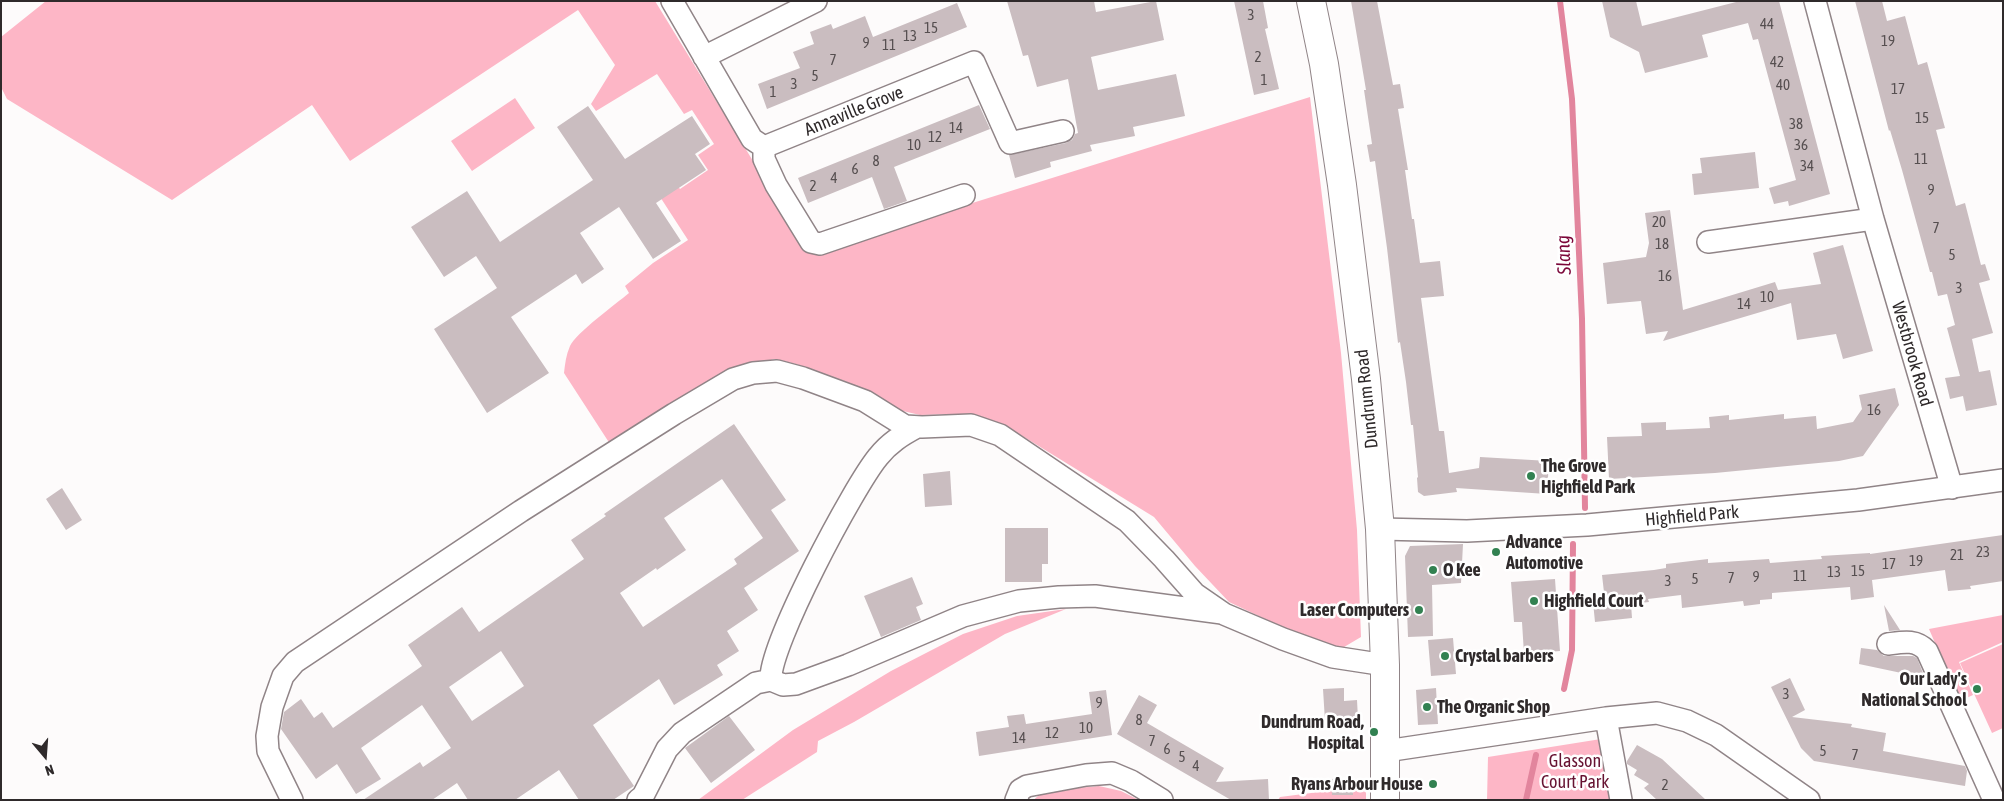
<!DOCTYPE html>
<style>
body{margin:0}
#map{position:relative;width:2004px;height:801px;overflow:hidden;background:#fdfbfb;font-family:"Asap Condensed",sans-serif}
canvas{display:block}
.frame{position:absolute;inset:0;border:2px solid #2f2a2b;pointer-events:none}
.north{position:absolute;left:20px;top:731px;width:50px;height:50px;-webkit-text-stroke:4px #fff;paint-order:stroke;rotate:162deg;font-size:14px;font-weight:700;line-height:20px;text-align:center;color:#2f2a2b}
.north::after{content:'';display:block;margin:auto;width:18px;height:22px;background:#2f2a2b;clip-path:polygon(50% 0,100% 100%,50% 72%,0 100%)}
</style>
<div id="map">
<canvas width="2004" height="801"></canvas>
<div class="frame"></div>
<div class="north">N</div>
</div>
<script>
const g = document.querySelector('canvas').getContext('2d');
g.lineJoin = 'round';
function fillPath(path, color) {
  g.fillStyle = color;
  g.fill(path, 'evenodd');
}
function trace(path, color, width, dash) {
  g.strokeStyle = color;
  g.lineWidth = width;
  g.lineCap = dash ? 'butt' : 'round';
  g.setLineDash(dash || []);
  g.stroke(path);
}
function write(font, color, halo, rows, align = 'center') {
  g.font = font + ' "Asap Condensed",sans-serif';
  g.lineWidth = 5;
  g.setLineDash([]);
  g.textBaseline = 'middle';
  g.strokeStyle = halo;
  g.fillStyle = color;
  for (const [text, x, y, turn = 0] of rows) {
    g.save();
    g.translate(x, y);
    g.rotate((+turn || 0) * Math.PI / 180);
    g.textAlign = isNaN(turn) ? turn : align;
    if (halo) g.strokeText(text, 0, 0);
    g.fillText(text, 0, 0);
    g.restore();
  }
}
const green = new Path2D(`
 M46 1H655L810 254 1310 97 1341 353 1357 530 1361 637 1339 650 1280 626 1229 602 1195 566 1154 517 1011 429 961 414 920 415 890 408 847 382 796 364 775 359 744 367 610 444 564 373C565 364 566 355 570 346 576 333 616 304 629 293L625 286 653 263 688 240 653 186 669 175 680 189 708 170 698 155 714 144 692 110 684 114 657 74 596 111 591 104 615 65 578 10 350 161 312 105 172 200 7 99 1 87V37Z
 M515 98 535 128 472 171 451 141Z
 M1066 609 1005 634 854 722 818 741 817 752 742 800H698L793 730 891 671 963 634 1017 616Z
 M2003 615V642L1959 662 1973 695 1960 701 1929 629Z
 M2003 644V728L1992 733 1960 663Z
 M1601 739 1612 800H1487L1488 757Z
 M1099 786 1121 791 1139 800H1034C1041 788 1085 788 1099 786Z
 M1366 786V800H1278L1280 797Z`);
const stream = new Path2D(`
 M1560 1 1572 99 1582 319 1585 508
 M1564 689 1572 650 1573 544
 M1526 800 1536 755`);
const building = new Path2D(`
 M1007 1H1094L1096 12 1156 1 1164 40 1091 57 1098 90 1176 74 1185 116 1133 127 1135 136 1090 145 1092 151 1050 162 1051 167 1015 178 1009 155 1066 143 1072 140 1075 134 1078 133 1068 79 1037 87 1028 55 1023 56Z
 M1234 1H1263L1268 28 1265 29 1279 89 1254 95Z
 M1351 1H1377L1393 85 1400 84 1404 108 1398 109 1408 170H1405L1412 219H1414L1420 263 1440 261 1444 296 1421 298 1439 431H1444L1449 473 1479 468 1480 457 1549 461 1547 494 1456 488 1457 492 1424 496 1418 492 1417 478 1418 477 1413 425H1411L1406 382 1400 342 1398 343 1387 248 1375 161 1370 162 1367 145 1372 144 1364 90H1366Z
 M1602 1H1636L1642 26 1740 1H1779L1830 194 1789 206 1788 201 1774 204 1769 188 1796 180 1758 39 1753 40 1748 23 1702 35 1708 57 1645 73 1639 52 1610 37Z
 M1855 1H1882L1887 21 1905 16 1918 65 1927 62 1945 128 1936 130 1956 206 1965 203 1981 265 1985 264 1990 280 1979 283 1993 333 1972 339 1979 372 1990 370 1997 405 1966 411 1963 396 1950 399 1945 378 1960 376 1947 328 1955 325 1947 294 1938 296 1932 272H1930L1902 170 1890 130 1889 131Z
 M957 3 967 27 767 109 758 84 800 68 793 52 814 44 810 32 831 24 833 29 865 16 873 37Z
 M979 105 990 129 894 167 907 201 884 209 872 177 808 203 798 178Z
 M588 106 625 159 692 116 710 144 695 154 706 170 656 203 681 241 653 259 619 207 580 233 604 269 582 284 576 274 511 317 549 373 487 413 434 329 497 288 476 256 444 277 411 227 467 191 500 242 593 180 557 127Z
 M1755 152 1759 188 1694 195 1692 174 1702 173 1700 158Z
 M1670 210 1683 310 1775 282 1778 290 1821 284 1813 253 1843 245 1873 351 1843 359 1836 334 1797 340 1791 303 1663 341 1668 331 1646 334 1641 301 1607 304 1603 263 1646 257 1649 243 1645 213Z
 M1895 388 1899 405 1863 456 1839 461 1715 473 1609 479 1607 437 1642 436 1641 423 1666 422V430L1710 428 1709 417 1729 415V420L1784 414V419L1816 416 1817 429 1853 422 1862 409 1859 395Z
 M734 424 786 500 771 510 799 551 744 588 758 610 727 631 739 651 717 665 723 675 674 705 659 679 593 725 634 786 613 800H579L559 770 515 800H468L457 783 432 800H363L420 762 423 767 451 748 422 705 361 748 381 779 356 794 337 764 316 779 281 729 284 712 301 699 314 718 322 712 333 728 422 666 408 645 462 607 479 632 584 559 571 540 606 516 604 514ZM722 479 763 538 734 559 737 564 643 627 620 593 656 568 657 570 686 550 664 518ZM501 651 524 686 472 721 449 687Z
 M950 471 952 505 925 507 923 474Z
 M62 488 82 520 66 530 46 499Z
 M1005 528H1048V564H1042V582H1005Z
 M2003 535V581L1970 586 1971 589 1948 591 1945 570 1872 580 1874 597 1851 600 1850 587 1772 593V599L1760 600V604L1744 606 1743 601 1682 608 1681 595 1648 599 1649 602 1631 604 1632 618 1595 622 1593 602 1605 601 1602 575 1654 570 1666 568V564L1708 559V563L1769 559 1770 563 1822 559 1821 556 1870 553V554Z
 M1463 544 1461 583 1432 585 1433 636 1408 637 1405 556 1410 546Z
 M912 577 923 604 916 607 921 620 881 637 864 596Z
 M1555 579 1560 651 1524 654 1522 622H1514L1511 582Z
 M1884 605 1900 630 1889 631Z
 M1453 638 1456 674 1431 676 1428 640Z
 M1861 648 1877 650 1884 656H1913L1917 658 1925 678 1859 664Z
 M1790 678 1805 710 1792 717 1852 724 1851 727 1886 733 1883 751 1965 766 1967 771 1965 786 1814 761 1801 748 1771 687Z
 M1344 688V701L1357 700 1358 719 1325 721 1323 689Z
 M1436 688 1438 724 1418 725 1416 690Z
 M1106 690 1112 735 979 756 976 732 1009 727 1007 716 1024 714 1026 724 1092 714 1089 692Z
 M1139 695 1157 705 1147 723 1224 768 1216 782 1268 779 1269 800H1231L1117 734Z
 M729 716 755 750 711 783 685 748Z
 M1637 745 1662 759 1706 800H1657L1644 788 1649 784 1634 775 1637 770 1627 764V761Z
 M1353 778V795H1332L1331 779Z`);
const minor = new Path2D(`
 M672 1 752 139 764 147 974 62 1010 143 1063 131
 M1815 1 1873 219 1952 488
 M704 57 816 1
 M764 147V159L776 185 811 242 820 244 964 195
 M1708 242 1873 219
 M917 427C902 435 889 443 878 457 854 486 768 647 771 680L783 685 796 684 848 665 963 616 1019 601 1059 597 1095 596 1222 613
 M1380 529 1467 531 1587 525 1858 500 2003 480
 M1888 644C1903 642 1916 639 1927 651L1994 800
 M1606 718 1621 800
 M1386 751 1606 718 1657 713 1687 721 1716 735 1809 800
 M292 800 268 751 267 736 272 707 283 676 295 662 521 511 674 414 733 379 753 373 777 371 803 378 865 401 905 426 922 427 971 425 1000 435 1127 521 1164 559 1195 594 1224 614 1283 639 1333 657 1385 665
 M638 800 643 796 667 749 682 733 756 683 771 680
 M1016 800 1020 790 1027 786 1086 775 1112 773 1131 781 1162 800`);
const major = new Path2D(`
 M1311 1 1324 64 1342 185 1366 379 1380 529 1385 665V800`);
const markers = [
 [1531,476,5,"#328151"],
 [1496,552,5,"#328151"],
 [1433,570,5,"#328151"],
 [1534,601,5,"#328151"],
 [1419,610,5,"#328151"],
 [1445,656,5,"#328151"],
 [1977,689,5,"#328151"],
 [1427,707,5,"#328151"],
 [1374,732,5,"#328151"],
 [1433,784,5,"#328151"]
];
const numberNames = [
 ["3",1251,15],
 ["44",1767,24],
 ["15",931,28],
 ["13",910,36],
 ["19",1888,41],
 ["9",866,43],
 ["11",889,45],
 ["2",1258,57],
 ["7",833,60],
 ["42",1777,62],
 ["5",815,76],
 ["1",1264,80],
 ["3",794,84],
 ["40",1783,85],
 ["17",1898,89],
 ["1",773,92],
 ["15",1922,118],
 ["38",1796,124],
 ["14",956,128],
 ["12",935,137],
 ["10",914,145],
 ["36",1801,145],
 ["11",1921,159],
 ["8",876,161],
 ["34",1807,166],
 ["6",855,169],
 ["4",834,178],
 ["2",813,186],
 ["9",1931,190],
 ["20",1659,222],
 ["7",1936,228],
 ["18",1662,244],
 ["5",1952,255],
 ["16",1665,276],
 ["3",1959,288],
 ["10",1767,297],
 ["14",1744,304],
 ["16",1874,410],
 ["23",1983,552],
 ["21",1957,555],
 ["19",1916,561],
 ["17",1889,564],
 ["15",1858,571],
 ["13",1834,572],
 ["11",1800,576],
 ["9",1756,577],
 ["7",1731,578],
 ["5",1695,579],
 ["3",1668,581],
 ["3",1786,694],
 ["9",1099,703],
 ["8",1139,720],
 ["10",1086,728],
 ["12",1052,733],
 ["14",1019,738],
 ["7",1152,741],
 ["6",1167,749],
 ["5",1823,751],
 ["7",1855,755],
 ["5",1182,757],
 ["4",1196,766],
 ["2",1665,785]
];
const streetNames = [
 ["Annaville Grove",854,111,-22],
 ["Westbrook Road",1912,354,74],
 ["Dundrum Road",1367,399,-96],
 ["Highfield Park",1692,516,-5]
];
const poiNames = [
 ["The Grove",1541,466],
 ["Highfield Park",1541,487],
 ["Advance",1506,542],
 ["Automotive",1506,563],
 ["O Kee",1443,570],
 ["Highfield Court",1544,601],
 ["Laser Computers",1409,610,"right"],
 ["Crystal barbers",1455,656],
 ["Our Lady's",1967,679,"right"],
 ["National School",1967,700,"right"],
 ["The Organic Shop",1437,707],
 ["Dundrum Road,",1364,722,"right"],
 ["Hospital",1364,743,"right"],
 ["Ryans Arbour House",1423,784,"right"]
];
const parkNames = [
 ["Glasson",1575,761],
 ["Court Park",1575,782]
];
const waterNames = [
 ["Slang",1564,255,-93]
];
fillPath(green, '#fdb6c6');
trace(stream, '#e2859d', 6);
fillPath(building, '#cabdc0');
trace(minor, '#908487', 24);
trace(major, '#908487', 30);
trace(minor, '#fff', 21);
trace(major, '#fff', 28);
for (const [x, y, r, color] of markers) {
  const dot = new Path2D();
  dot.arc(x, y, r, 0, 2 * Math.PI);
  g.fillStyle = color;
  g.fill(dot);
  trace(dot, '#fff', 2);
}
write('15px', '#564f50', null, numberNames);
write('18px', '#2f2a2b', '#fff', streetNames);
write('bold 18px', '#2f2a2b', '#fff', poiNames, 'left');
write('18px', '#661231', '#fff', parkNames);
write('italic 19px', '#7b0639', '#fff', waterNames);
</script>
